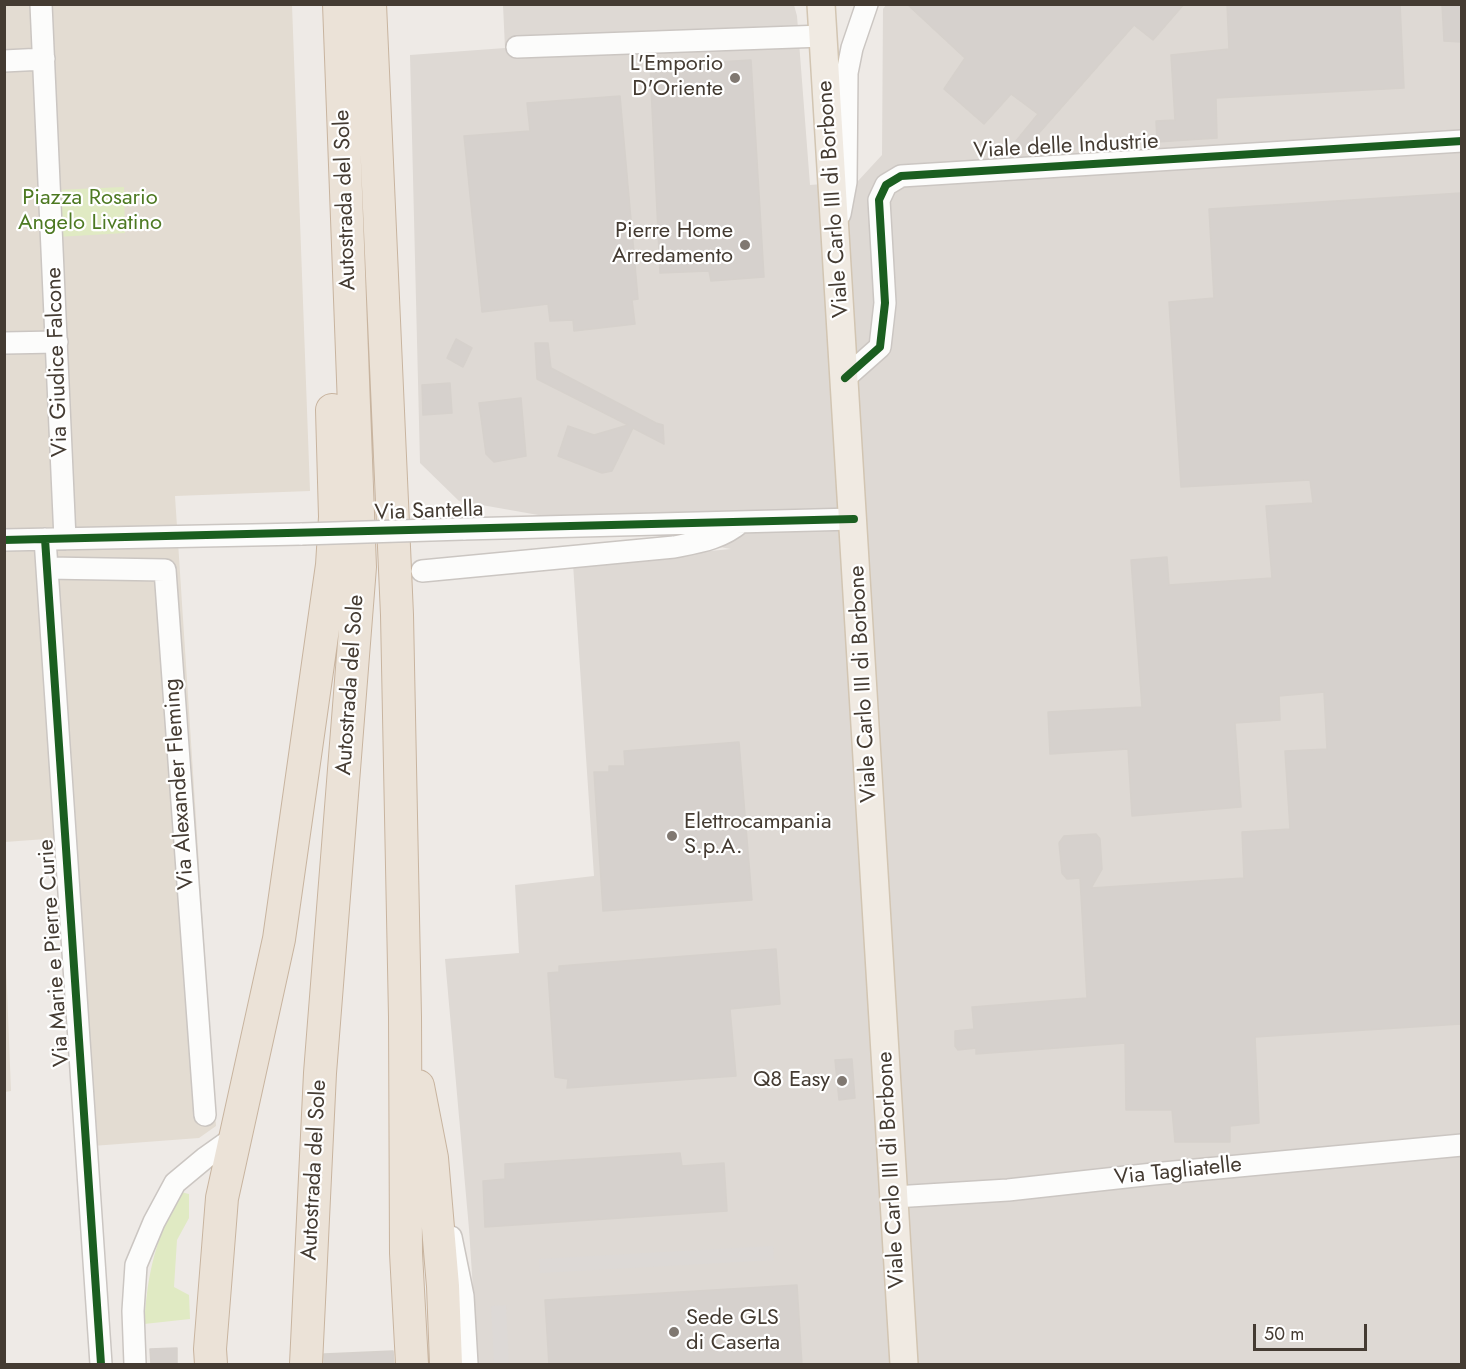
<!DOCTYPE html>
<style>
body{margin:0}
#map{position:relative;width:1466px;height:1369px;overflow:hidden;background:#eeeae6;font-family:Jost,sans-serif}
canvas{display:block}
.frame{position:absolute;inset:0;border:6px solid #443b32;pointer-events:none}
.scale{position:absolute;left:1253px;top:1324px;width:114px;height:27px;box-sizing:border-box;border:3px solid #443b32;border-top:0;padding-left:8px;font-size:18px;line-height:21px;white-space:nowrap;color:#443b32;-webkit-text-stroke:4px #fff;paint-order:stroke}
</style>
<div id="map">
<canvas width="1466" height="1369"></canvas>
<div class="frame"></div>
<div class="scale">50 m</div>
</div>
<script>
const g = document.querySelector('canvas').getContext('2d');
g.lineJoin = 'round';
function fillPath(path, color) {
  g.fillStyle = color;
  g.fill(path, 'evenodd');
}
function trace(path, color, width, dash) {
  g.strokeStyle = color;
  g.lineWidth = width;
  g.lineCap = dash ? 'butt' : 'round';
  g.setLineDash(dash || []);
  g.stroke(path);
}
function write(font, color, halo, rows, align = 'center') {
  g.font = font + ' Jost,sans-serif';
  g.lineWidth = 4.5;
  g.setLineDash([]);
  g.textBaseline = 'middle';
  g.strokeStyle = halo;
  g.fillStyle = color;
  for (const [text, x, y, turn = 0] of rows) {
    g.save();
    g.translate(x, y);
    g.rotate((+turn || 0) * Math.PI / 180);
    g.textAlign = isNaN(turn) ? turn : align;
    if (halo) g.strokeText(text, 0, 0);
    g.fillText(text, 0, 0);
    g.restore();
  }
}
const residential = new Path2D(`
 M5 5H292L310 491 175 496 216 1126 199 1138 79 1147 59 838 5 842Z
 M4 914 11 1091 5 1092H4Z`);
const industrial = new Path2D(`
 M503 5H794L797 16 810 185 858 181 882 155 883 9 886 5H1461V1364H478L469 1229 445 959 519 953 515 885 594 876 573 564 731 549 459 501 420 463 410 55 505 48Z`);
const green = new Path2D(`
 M124 187 125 233 57 237 56 190Z
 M181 1192 189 1194V1218L177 1240 174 1287 189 1295 190 1319 144 1324C148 1270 155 1240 181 1192Z`);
const parking = new Path2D(`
 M773 1246 774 1260 540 1273 539 1259Z
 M506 1305 509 1364H494L491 1306Z`);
const building = new Path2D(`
 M907 4H1184L1153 40 1134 25 1024 150 1016 141 1038 114 1011 94 984 124 944 89 965 58Z
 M1227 4H1400L1404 88 1216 98 1217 138 1157 142 1156 121 1175 120 1171 55 1229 49Z
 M1442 4H1461V42L1444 41Z
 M751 60 764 277 711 281 709 271 660 273 650 66Z
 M620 96 638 299 632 300 635 324 574 331 573 320 550 321 548 304 482 312 464 136 530 131 527 103Z
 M1461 193V1024L1255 1037 1259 1123 1230 1126V1142H1175L1172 1110H1126L1125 1043 976 1054V1048L958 1050 955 1046V1031L974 1029 972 1007 1087 998 1080 878 1067 879 1062 873 1059 843 1064 836 1096 834 1100 839 1102 869 1091 888 1244 878 1242 832 1290 829 1285 751 1327 749 1324 692 1279 696 1280 720 1235 723 1241 807 1132 816 1128 749 1050 754 1048 712 1142 707 1131 560 1167 557 1169 585 1272 578 1266 506 1313 503 1310 480 1181 487 1169 302 1214 298 1209 209Z
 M456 339 472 348 463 367 447 358Z
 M535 343H548L551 368 656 423 663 425 664 444 633 428 612 471 602 473 558 456 568 426 594 435 628 425 537 379Z
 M450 383 452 413 423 415 422 385Z
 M521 398 526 456 494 462 486 454 479 403Z
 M739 742 752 900 603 911 594 772H609V766H625L624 751Z
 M776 949 780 1004 730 1009 736 1076 567 1088 568 1079 555 1077 548 973 559 972V966Z
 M852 1059 855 1098 839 1100 835 1060Z
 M680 1153 682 1166 724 1163 727 1211 485 1227 483 1181 505 1179V1164Z
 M797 1285 802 1365H549L545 1300Z
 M177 1348V1365H151L150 1349Z
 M393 1351 394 1365H324V1354Z`);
const minor = new Path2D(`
 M41 4 65 539
 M517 47 823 36
 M4 61 44 59
 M840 214 846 182 847 73 852 48 867 4
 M4 343 57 342
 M845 378 880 347 885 303 879 200 886 185 901 176 1462 141
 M463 529 854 519
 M45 539 101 1364
 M4 540 302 534
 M47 568 165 570 205 1115
 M422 571 674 547C699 542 721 539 741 522
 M894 1197 1008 1190 1153 1174 1462 1145
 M451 1237 463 1296 467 1364
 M135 1364 133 1311 136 1265 154 1222 175 1183 205 1158 236 1136`);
const major = new Path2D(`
 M821 4 904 1364`);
const highway = new Path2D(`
 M370 4 397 615 405 1017 406 1253 412 1364
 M418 1086 432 1158 443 1286 446 1364
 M211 1364 210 1349 222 1198 279 939 332 565 335 517 332 410
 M306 1364 320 1073 360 567 339 4`);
const minorBridge = new Path2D(`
 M302 534 463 529`);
const cycleway = new Path2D(`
 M845 378 880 347 885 303 879 200 886 185 901 176 1462 141
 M45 539 101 1364
 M4 540 854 519`);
const markers = [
 [735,78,6,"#807871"],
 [745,245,6,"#807871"],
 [672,836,6,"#807871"],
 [842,1081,6,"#807871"],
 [674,1332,6,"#807871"]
];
const poiNames = [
 ["L'Emporio",723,65],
 ["D'Oriente",723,90],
 ["Pierre Home",733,232],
 ["Arredamento",733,257],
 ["Elettrocampania",684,823,"left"],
 ["S.p.A.",684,848,"left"],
 ["Q8 Easy",830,1081],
 ["Sede GLS",686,1319,"left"],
 ["di Caserta",686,1344,"left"]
];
const streetNames = [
 ["Viale delle Industrie",1066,147,-3],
 ["Viale Carlo III di Borbone",834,199,-94],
 ["Autostrada del Sole",346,200,-92],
 ["Via Giudice Falcone",58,362,-92],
 ["Via Santella",429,512,-2],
 ["Viale Carlo III di Borbone",864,684,-93],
 ["Autostrada del Sole",351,685,-86],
 ["Via Alexander Fleming",180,784,-94],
 ["Via Marie e Pierre Curie",55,953,-94],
 ["Autostrada del Sole",315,1170,-87],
 ["Viale Carlo III di Borbone",892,1170,-93],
 ["Via Tagliatelle",1178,1172,-6]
];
const parkNames = [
 ["Piazza Rosario",90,199],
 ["Angelo Livatino",90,224]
];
fillPath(residential, '#e3dcd2');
fillPath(industrial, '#ded9d4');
fillPath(green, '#e0eac3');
fillPath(parking, '#ddd9d6');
fillPath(building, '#d6d1cd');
trace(building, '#d6d1cc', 1.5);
trace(minor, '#cbc6c2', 24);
trace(major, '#d2c5b2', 30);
trace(highway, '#c8b49f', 34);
trace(minor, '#fcfcfb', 21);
trace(major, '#f0eae2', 27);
trace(highway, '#ebe2d7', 32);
trace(minorBridge, '#cbc6c2', 24, []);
trace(minorBridge, '#fcfcfb', 21);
trace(cycleway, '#1b5e20', 8);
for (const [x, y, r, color] of markers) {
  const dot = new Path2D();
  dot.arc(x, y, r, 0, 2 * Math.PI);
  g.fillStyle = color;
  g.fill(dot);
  trace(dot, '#fff', 2);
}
write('22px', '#443b32', '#fff', poiNames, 'right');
write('22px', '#443b32', '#fff', streetNames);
write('22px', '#4d7922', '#fff', parkNames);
</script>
